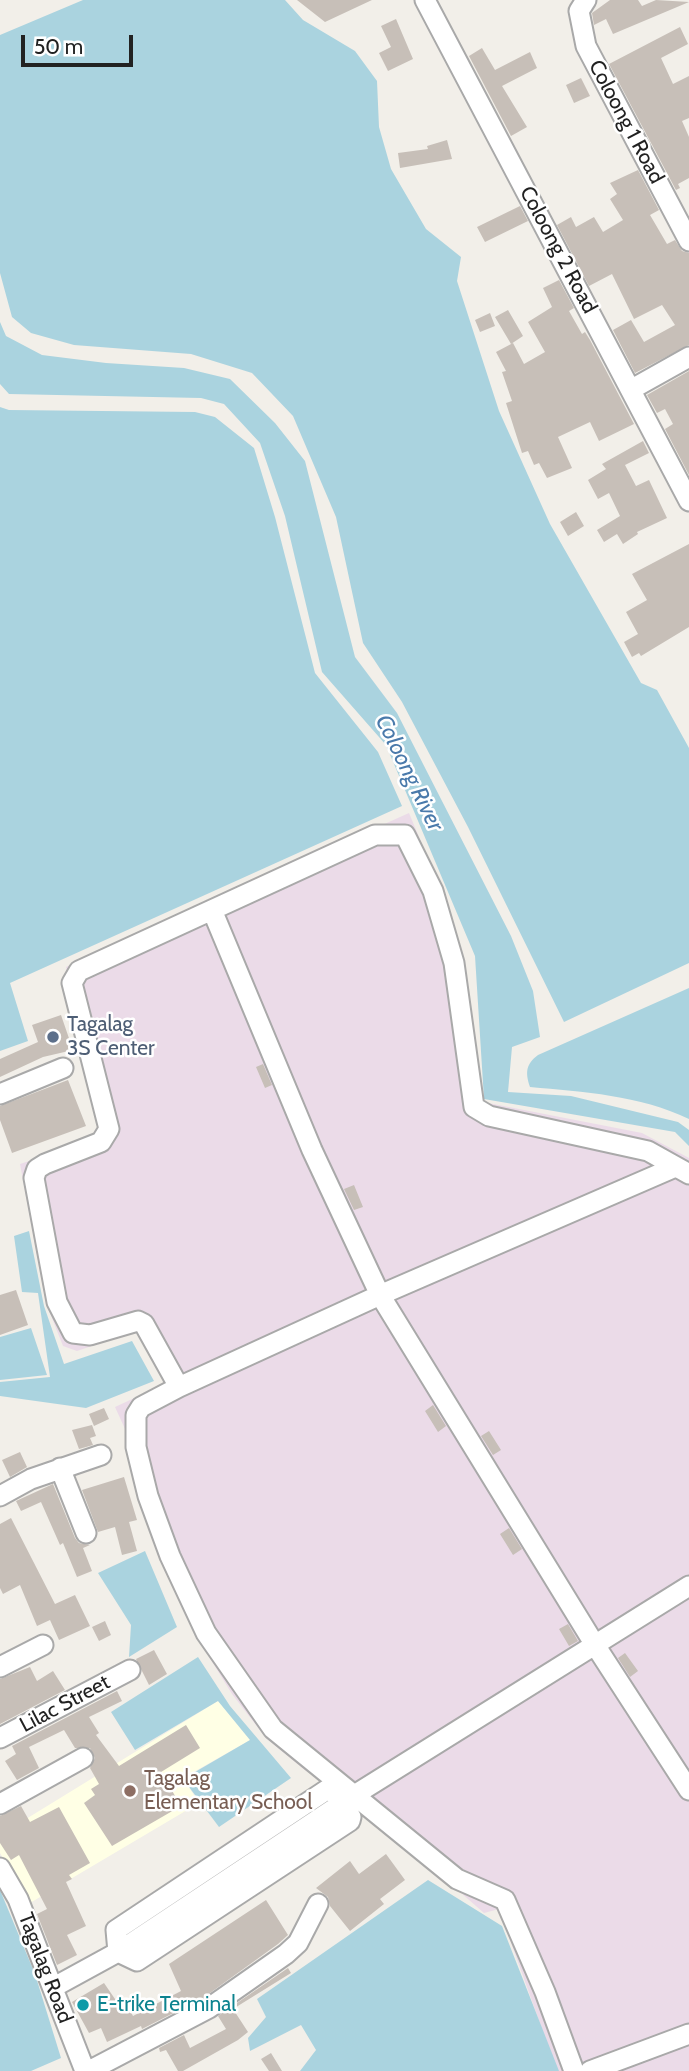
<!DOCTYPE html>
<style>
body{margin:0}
#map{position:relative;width:689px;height:2071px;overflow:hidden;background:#f2efe9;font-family:Cabin,sans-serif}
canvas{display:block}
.scale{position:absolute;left:21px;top:35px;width:112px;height:32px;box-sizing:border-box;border:4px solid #222;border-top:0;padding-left:9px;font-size:21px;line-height:24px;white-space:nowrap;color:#222;-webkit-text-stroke:5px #fff;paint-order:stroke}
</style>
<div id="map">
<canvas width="689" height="2071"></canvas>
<div class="scale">50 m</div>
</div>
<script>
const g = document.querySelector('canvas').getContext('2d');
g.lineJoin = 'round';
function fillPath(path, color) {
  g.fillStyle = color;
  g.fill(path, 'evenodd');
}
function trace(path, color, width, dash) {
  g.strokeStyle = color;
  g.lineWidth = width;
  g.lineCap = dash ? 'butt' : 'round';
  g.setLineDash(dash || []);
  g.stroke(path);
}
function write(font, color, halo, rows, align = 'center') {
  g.font = font + ' Cabin,sans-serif';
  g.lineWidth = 5;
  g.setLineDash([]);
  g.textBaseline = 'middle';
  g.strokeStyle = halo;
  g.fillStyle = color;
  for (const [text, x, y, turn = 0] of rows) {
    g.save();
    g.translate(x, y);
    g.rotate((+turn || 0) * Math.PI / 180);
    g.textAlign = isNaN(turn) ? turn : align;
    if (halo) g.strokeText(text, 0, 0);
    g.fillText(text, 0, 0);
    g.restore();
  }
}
const industrial = new Path2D(`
 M409 813 439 885 464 960 473 1079 483 1102 642 1133 689 1158V2071H557L499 1909 484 1913 344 1791 306 1771 266 1738 232 1694 192 1629 135 1488 136 1453 115 1407 169 1382 140 1330 77 1351 63 1346 46 1303 20 1164 104 1136 66 967Z`);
const education = new Path2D(`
 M218 1701 250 1740 183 1778 199 1803 30 1903 0 1853V1835Z`);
const water = new Path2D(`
 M83 0H285L303 20 355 51 377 81 379 127 391 169 426 229 461 257 457 281 499 411 550 524 641 683 657 690 689 748V963L564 1022 468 827 402 702 363 643 336 517 293 416 252 373 191 354 74 345 31 333 12 317 0 273V35Z
 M0 322 6 336 42 355 106 363 184 368 230 379 275 423 305 461 355 657 397 713 511 936 533 991 540 1037 512 1047 508 1092 571 1096 678 1122 689 1130V1146L675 1132 484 1099 475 956 386 745 322 672 285 516 260 443 224 404 201 398 9 394 0 384Z
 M0 407 9 410 195 412 215 417 254 448 275 517 315 673 378 752 402 806 10 983 28 1041 0 1051Z
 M689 988V1119C639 1095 584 1092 530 1087 525 1072 526 1064 538 1055Z
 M29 1231 44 1306 64 1364 132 1341 154 1381 86 1408 0 1396V1382L50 1377 38 1293 22 1292 14 1236Z
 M31 1328 47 1375 0 1380V1337Z
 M145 1551 177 1627 129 1657 131 1625 98 1573Z
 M198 1657 230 1706 291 1778 219 1827 183 1779 250 1740 218 1701 135 1750 111 1712Z
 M428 1880 502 1926 559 2071H300L316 2050 301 2025 250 2051 248 2038 266 2017 257 1999Z
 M0 1890 35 1974 61 2058 31 2071H0Z`);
const building = new Path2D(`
 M297 0H372L325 22Z
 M610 0H638L642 6 656 0 689 2 613 34 606 19 594 25 592 13Z
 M396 19 413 59 388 71 379 53 391 47 381 26Z
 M680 27 688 44 661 58 673 84 689 76V118L682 121 689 137V178L678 184 680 188 676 190 609 64Z
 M482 48 495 70 530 52 537 68 502 86 527 127 511 136 469 56Z
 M581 78 590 96 574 103 566 85Z
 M447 140 452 159 400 168 398 153 428 149 427 146Z
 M638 170 659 210 650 215 667 244 675 240 682 251 689 253V345L635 373 613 330 631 320 644 342 675 325 662 305 634 319 612 274 589 286 557 225 571 217 576 227 594 217 603 232 623 220 610 199 617 194 610 183Z
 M520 206 528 221 485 242 477 227Z
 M559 280 574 308 569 311 582 334 585 332 590 340 634 424 599 441 590 422 558 437 572 468 547 478 539 463 534 465 528 451 522 453 506 403 512 401 502 372 506 371 496 352 513 343 524 364 545 352 528 322 552 307 543 288Z
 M508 310 523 336 511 344 495 317Z
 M490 313 495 326 480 332 475 320Z
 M689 371V475L665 429 673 424 665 409 657 413 647 395Z
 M643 441 649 453 625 465 636 486 649 480 667 518 637 532 638 534 623 544 617 534 604 542 597 530 620 516 609 493 598 499 588 480 606 469 602 464Z
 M576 512 584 526 568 536 560 522Z
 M689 544V627L641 656 639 653 632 657 624 642 638 634 626 612 647 600 632 574Z
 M61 1015 73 1050 43 1057 0 1077V1059L38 1042 32 1025Z
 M263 1064 272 1085 265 1088 256 1067Z
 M68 1080 86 1126 12 1153 0 1120V1106Z
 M354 1185 363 1207 354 1210 344 1189Z
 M16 1290 28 1325 0 1335V1295Z
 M433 1405 446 1426 438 1432 425 1411Z
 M104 1408 109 1419 94 1426 89 1414Z
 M92 1425 96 1436 90 1438 93 1445 79 1449 72 1430Z
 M489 1431 501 1450 493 1455 481 1436Z
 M20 1452 27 1467 10 1477 2 1460Z
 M124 1477 137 1520 129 1522 137 1551 122 1555 115 1527 98 1532 82 1490Z
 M53 1484 75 1538 79 1543 90 1545 83 1548 92 1571 77 1577 63 1543 60 1545 41 1502 21 1511 16 1501Z
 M11 1518 55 1604 75 1595 90 1626 59 1640 50 1620 37 1626 20 1585 3 1594 0 1588V1524Z
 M509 1528 522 1549 513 1555 500 1534Z
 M105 1621 111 1635 99 1641 92 1627Z
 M568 1624 578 1641 569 1646 559 1629Z
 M154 1650 167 1674 149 1685 136 1659Z
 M625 1653 638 1671 630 1677 618 1658Z
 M30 1667 37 1681 53 1671 65 1690 0 1724V1679Z
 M117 1691 122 1701 89 1717 99 1733 96 1735 119 1766 186 1725 200 1748 161 1772 181 1806 112 1846 84 1803 95 1795 91 1789 99 1784 90 1768 95 1758 90 1748H75L64 1730 29 1747 39 1768 17 1780 5 1761 16 1754 12 1746Z
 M21 1806 30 1822 59 1807 90 1863 69 1875 72 1879 66 1882 86 1926 67 1935 77 1955 57 1965 37 1914 47 1909 19 1855 11 1860 0 1843V1816Z
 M386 1854 405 1880 380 1899 384 1904 350 1931 330 1906 328 1897 316 1888 350 1861 359 1874Z
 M266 1900 288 1935 278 1944 203 1998 142 2029 141 2026 107 2042 101 2028 89 2033 72 2002 104 1983 115 1999 122 1995 133 2016 181 1991 169 1964Z
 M288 1968 291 1973 233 2009 248 2032 238 2040 183 2071H178L166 2050 160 2052 159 2048 184 2035 190 2048 226 2029 218 2016Z
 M271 2053 282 2071H269L261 2059Z`);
const minor = new Path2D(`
 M425 0 689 501
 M586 0 579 11 586 46 689 241
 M632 389 689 357
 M212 910 312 1150 380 1295 595 1645 689 1790
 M0 1094 63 1068
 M179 1387 144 1324 138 1321 90 1335 73 1333 57 1302 34 1178 37 1169 45 1164 101 1142 109 1129 72 983 79 971 375 835H405L433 891 454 963 474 1107 489 1116 648 1151 689 1174
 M60 1468 86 1533
 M0 1496 31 1479 101 1455
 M0 1667 43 1645
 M0 1738 130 1670
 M328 1789 332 1790 351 1817 350 1821 137 1961 118 1952 116 1930Z
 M0 1804 83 1758
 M0 1868 18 1899 85 2071
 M54 1987 118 1952 356 1794 689 1586
 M89 2071 209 2008 286 1954 298 1943 318 1904
 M574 2071 545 1992 505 1900 457 1879 273 1729 206 1633 170 1556 148 1496 136 1447V1415L141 1407 179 1387 380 1295 673 1168
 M590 2071 689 2034`);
const markers = [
 [53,1037,7,"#5c6f8a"],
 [130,1791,7,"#8d6e63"],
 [83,2005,7,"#0f9aa8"]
];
const streetNames = [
 ["Coloong 1 Road",626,122,62],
 ["Coloong 2 Road",558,250,62],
 ["Lilac Street",65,1704,-28],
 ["Tagalag Road",45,1968,69]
];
const serviceNames = [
 ["Tagalag",67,1025],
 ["3S Center",67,1049]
];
const educationNames = [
 ["Tagalag",144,1779],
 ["Elementary School",144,1803]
];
const cultureNames = [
 ["E-trike Terminal",97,2005]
];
const waterNames = [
 ["Coloong River",409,773,64]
];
fillPath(industrial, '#ebdbe8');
fillPath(education, '#ffffe5');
fillPath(water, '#aad3df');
fillPath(building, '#c7bfb8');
trace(minor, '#a9a9a9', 23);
trace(minor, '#fff', 19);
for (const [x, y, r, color] of markers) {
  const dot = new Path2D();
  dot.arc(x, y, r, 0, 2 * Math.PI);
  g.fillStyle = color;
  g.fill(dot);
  trace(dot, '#fff', 2.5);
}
write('21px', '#222', '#fff', streetNames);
write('21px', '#4e5e75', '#fff', serviceNames, 'left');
write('21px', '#785e54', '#fff', educationNames, 'left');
write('21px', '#0d838f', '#fff', cultureNames, 'left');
write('italic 23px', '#4a7aab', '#fff', waterNames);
</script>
